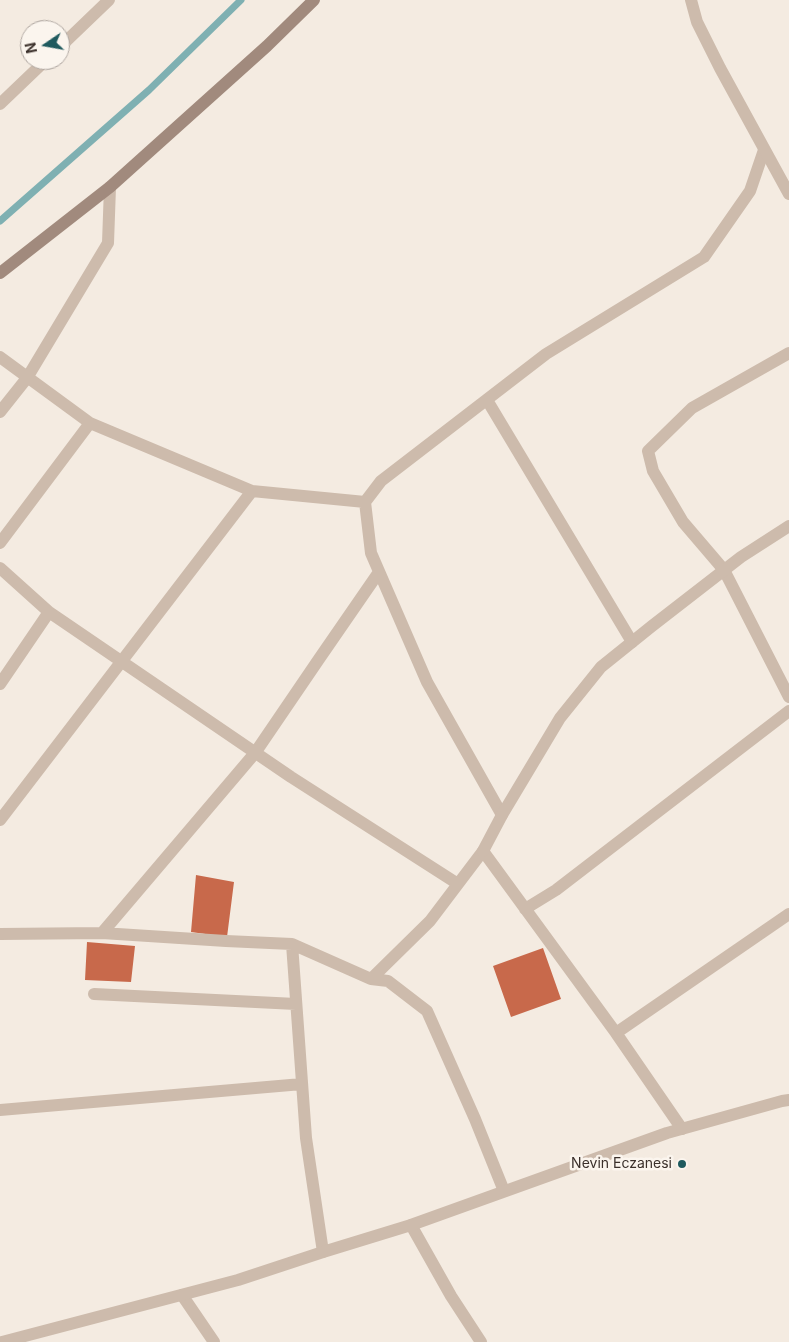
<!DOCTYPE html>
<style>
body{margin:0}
#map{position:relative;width:789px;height:1342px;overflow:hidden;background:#f4ebe1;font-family:Inter,sans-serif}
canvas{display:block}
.north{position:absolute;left:20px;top:20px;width:50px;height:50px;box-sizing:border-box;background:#fbf5ee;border:1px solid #aea6a0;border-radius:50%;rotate:258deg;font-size:14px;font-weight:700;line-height:20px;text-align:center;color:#3b302b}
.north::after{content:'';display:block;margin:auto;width:18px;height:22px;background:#1f5a5e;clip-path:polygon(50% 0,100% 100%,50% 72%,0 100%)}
</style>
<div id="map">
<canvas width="789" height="1342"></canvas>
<div class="north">N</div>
</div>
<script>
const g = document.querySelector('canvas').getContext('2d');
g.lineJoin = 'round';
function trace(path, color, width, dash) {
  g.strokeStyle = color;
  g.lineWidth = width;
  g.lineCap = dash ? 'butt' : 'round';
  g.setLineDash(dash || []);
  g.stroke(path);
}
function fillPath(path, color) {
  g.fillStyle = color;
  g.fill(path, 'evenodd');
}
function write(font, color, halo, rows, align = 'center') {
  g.font = font + ' Inter,sans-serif';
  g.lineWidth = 5;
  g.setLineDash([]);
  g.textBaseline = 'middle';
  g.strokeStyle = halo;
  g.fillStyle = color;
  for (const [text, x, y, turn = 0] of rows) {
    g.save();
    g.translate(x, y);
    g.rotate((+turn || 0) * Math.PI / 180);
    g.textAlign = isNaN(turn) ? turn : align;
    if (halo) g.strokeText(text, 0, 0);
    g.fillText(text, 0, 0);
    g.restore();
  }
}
const stream = new Path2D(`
 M0 221 149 90 241 0`);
const building = new Path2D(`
 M196 875 234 882 227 937 191 932Z
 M87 942 135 946 131 982 85 980Z
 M543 948 561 999 511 1017 493 966Z`);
const minor = new Path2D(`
 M789 353 692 408 648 451 653 471 683 522 724 570 789 697
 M0 357 90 423 252 491 365 502
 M487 400 632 642
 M0 412 27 378 108 243 110 187
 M0 543 90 423
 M0 568 49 612 291 777 458 884
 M0 684 49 612
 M502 815 427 682 371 553 365 502 381 481 546 354 704 257 750 191 764 150
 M0 820 252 491
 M525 909 556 890 789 711
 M102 933 255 753 319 659 379 572
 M0 934 102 933 226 941 292 944 306 1138 323 1252
 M292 944 371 979 388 981 427 1011 475 1119 504 1191
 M371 979 430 921 483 851 616 1033 682 1129
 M94 994 296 1004
 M616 1033 789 914
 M0 1110 302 1084
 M411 1225 451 1296 481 1342
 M182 1295 214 1342`);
const tertiary = new Path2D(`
 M691 0 697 22 720 68 789 194
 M60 47 109 0
 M0 104 46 60
 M483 851 502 815 560 718 601 667 652 626 741 557 789 526
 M2 1342 238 1280 323 1252 411 1225 667 1133 782 1101 789 1100`);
const secondary = new Path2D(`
 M0 273 110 187 267 46 314 0`);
const markers = [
 [682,1164,5,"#1f5a5e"]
];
const poiNames = [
 ["Nevin Eczanesi",672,1164]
];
trace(stream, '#7fb0b2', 7);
fillPath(building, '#c8694b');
trace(minor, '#cdbbac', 12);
trace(tertiary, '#cdbbac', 12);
trace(secondary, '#a18a7d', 12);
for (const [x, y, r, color] of markers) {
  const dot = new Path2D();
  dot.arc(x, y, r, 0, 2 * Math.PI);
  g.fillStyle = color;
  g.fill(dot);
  trace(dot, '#fbf5ee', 2);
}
write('14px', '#3b302b', '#fbf5ee', poiNames, 'right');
</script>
